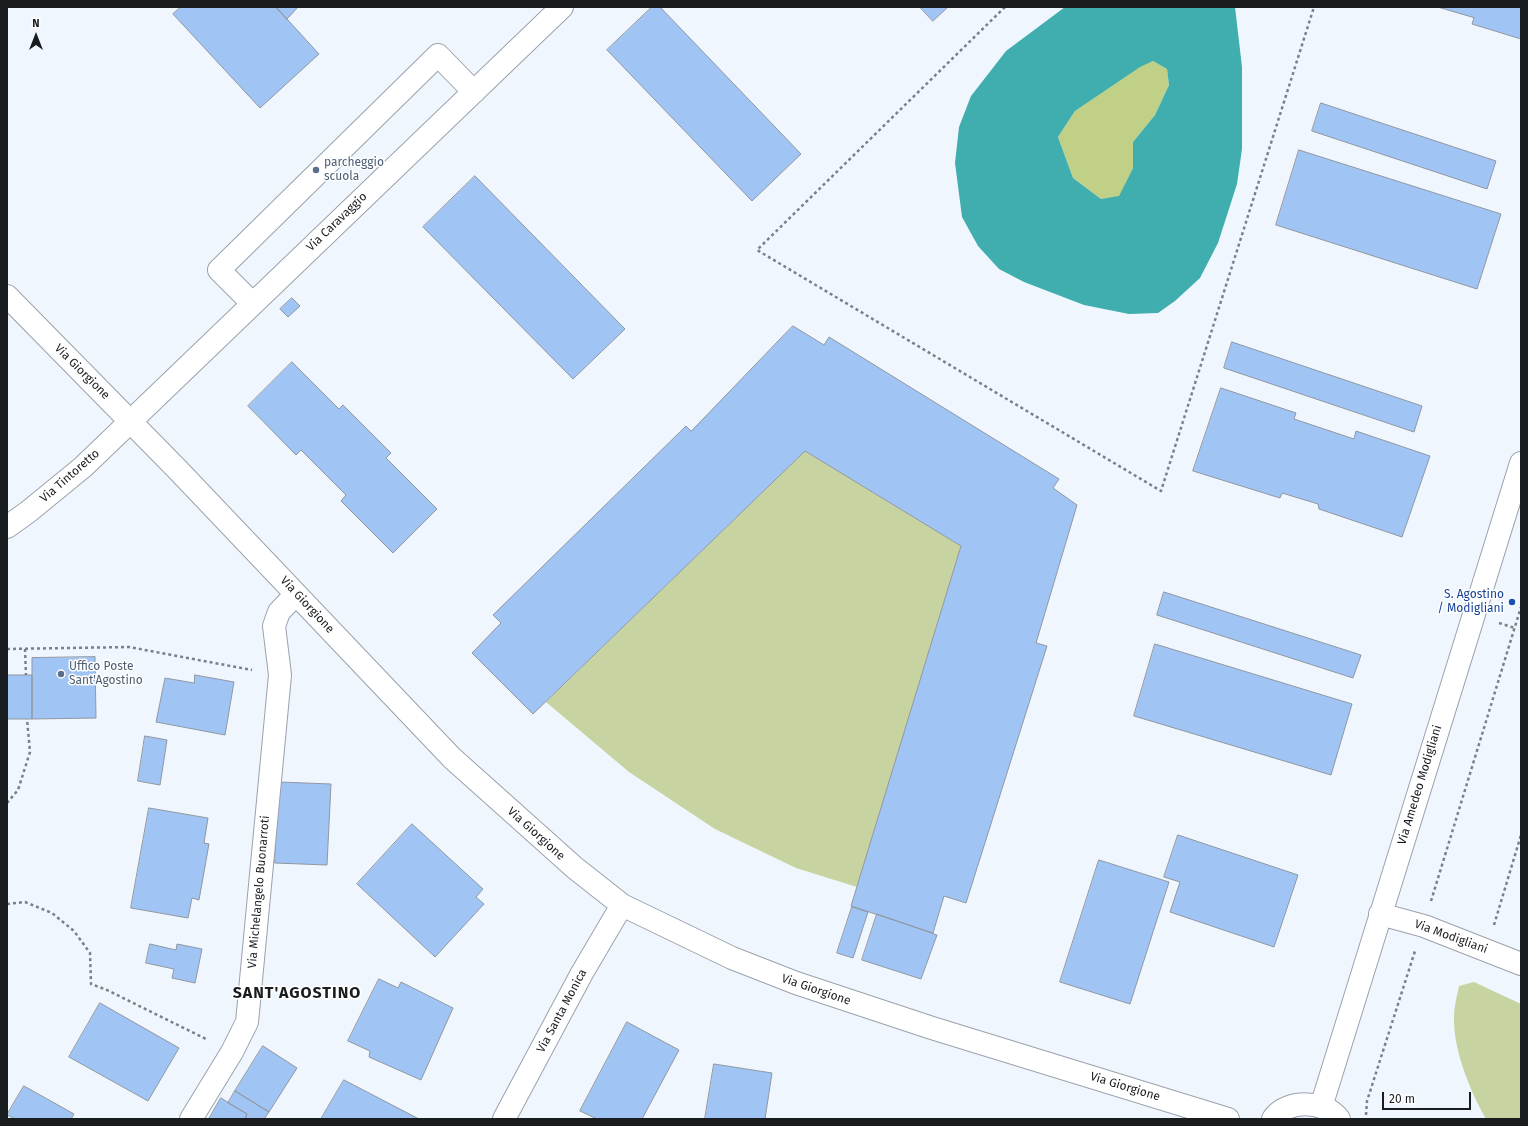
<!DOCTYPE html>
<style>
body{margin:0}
#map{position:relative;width:1528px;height:1126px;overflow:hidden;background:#eff6fe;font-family:"Fira Sans",sans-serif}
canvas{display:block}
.frame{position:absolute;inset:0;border:8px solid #1a1d20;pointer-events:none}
.north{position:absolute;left:16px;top:16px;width:40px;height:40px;-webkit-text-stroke:3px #fff;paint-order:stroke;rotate:0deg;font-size:11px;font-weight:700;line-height:16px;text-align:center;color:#1a1d20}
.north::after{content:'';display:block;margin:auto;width:14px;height:18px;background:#1a1d20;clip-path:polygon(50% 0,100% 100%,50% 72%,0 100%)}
.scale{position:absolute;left:1382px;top:1092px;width:89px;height:18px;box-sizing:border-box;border:2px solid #1a1d20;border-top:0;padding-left:5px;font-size:12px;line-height:14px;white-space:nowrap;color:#1a1d20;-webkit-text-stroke:3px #fff;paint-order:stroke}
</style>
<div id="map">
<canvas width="1528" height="1126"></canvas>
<div class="frame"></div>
<div class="north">N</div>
<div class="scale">20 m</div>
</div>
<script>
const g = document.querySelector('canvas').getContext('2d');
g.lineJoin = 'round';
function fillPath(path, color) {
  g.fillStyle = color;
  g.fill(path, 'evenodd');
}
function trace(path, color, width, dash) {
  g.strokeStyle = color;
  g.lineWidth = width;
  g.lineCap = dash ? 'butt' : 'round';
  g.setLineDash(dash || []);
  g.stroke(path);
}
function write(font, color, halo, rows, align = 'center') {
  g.font = font + ' "Fira Sans",sans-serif';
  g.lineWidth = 3;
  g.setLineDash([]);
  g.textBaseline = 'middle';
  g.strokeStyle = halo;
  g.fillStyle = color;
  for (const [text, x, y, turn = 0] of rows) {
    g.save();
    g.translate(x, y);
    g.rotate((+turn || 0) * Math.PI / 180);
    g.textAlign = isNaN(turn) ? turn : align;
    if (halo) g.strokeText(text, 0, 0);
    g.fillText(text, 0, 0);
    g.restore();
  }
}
const green = new Path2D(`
 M805 451 961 546 857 887 796 868 715 829 629 772 546 702Z
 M1474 982 1521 1004V1119H1486C1470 1091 1453 1049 1454 1017 1454 1007 1457 996 1459 986Z`);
const forest = new Path2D(`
 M1153 61 1167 69 1169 85 1155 115 1133 142V168L1119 197 1101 199 1073 178 1058 137 1075 111 1140 66Z`);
const water = new Path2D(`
 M1065 7H1235L1242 67V149L1237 184 1218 243 1200 278 1175 301 1158 313 1129 314 1084 305 1024 282 999 269 978 246 962 217 955 163 959 127 971 96 1006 51ZM1153 61 1167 69 1169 85 1155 115 1133 142V168L1119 196 1101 199 1073 178 1058 137 1075 111 1140 67Z`);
const building = new Path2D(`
 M181 7H276L319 54 260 108 173 14Z
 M276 7H298L287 19Z
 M652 7H660L801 154 752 201 607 50Z
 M920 7H948L933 21Z
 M1438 7H1521V39L1472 24 1474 18Z
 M1321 103 1496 161 1487 189 1312 131Z
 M1299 150 1501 214 1477 289 1276 225Z
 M475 176 625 329 573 379 423 227Z
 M292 298 300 306 288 317 280 309Z
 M793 326 824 345 829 337 1059 479 1053 488 1077 505 1036 643 1047 646 966 903 944 896 933 933 851 906 961 546 805 451 533 714 472 653 501 623 493 615 686 426 691 431Z
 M1232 342 1422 406 1414 432 1224 368Z
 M292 362 339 409 343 405 391 453 386 458 437 509 393 553 341 501 346 495 301 450 296 455 248 406Z
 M1221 388 1296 413 1294 419 1354 439 1356 431 1430 456 1402 537 1319 509 1318 504 1282 493 1280 498 1193 471Z
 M1164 592 1361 655 1353 678 1157 615Z
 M1155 644 1352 704 1331 775 1134 716Z
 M95 657 96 718 32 719V658Z
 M7 675H32V719H7Z
 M195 675 234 682 225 735 156 722 165 678 194 683Z
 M145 736 167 740 160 785 138 781Z
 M279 782 331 784 327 865 275 863Z
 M149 808 208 818 204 843 209 844 199 900 192 898 188 918 131 908Z
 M412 824 483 889 476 897 484 904 435 957 357 884Z
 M1178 835 1298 875 1274 947 1170 912 1180 882 1164 877Z
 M1099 860 1169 882 1130 1004 1060 982Z
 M852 907 868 912 853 958 837 953Z
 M877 914 937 935 921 979 862 960Z
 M150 944 176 950 177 944 202 949 195 983 172 978 174 969 146 963Z
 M379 979 398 988 401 982 453 1008 421 1080 369 1057 370 1051 348 1041Z
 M100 1003 179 1048 148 1101 69 1057Z
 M627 1022 679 1050 642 1119H597L580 1111Z
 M263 1046 297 1068 269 1112 235 1091Z
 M714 1064 772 1073 765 1119H705Z
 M344 1080 419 1119H321Z
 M24 1086 74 1114 71 1119H15L7 1115Z
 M235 1091 269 1112 264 1119H245L247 1114 228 1103Z
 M221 1098 247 1114 245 1119H209Z`);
const path = new Path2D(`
 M1005 7 757 250 1161 491 1314 7
 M1499 623 1515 628
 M7 649 129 647 252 670
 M25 649 26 675
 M7 803 18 790 30 752 27 719
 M1431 901 1521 607
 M7 904 25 902 52 913 74 931 90 953 91 984 107 990 208 1040
 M1494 925 1521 835
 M1366 1115 1367 1101 1415 951`);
const minor = new Path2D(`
 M7 296 178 470 452 758 575 868 622 905 732 958 796 983 932 1028 1228 1119
 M252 303 219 270 438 55 474 92
 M7 527 28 512 83 467 562 7
 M1380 914 1424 926 1521 964
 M1321 1107 1521 463
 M191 1119 232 1052 247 1022 280 675 274 626 279 612 296 594
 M504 1119 582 973 622 905
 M1273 1119C1286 1099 1325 1100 1339 1119`);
const markers = [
 [316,170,4,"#5c6f8a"],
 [1512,602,4,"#1a4fb4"],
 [61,674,4,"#5c6f8a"]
];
const serviceNames = [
 ["parcheggio",324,163],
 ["scuola",324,177],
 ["Uffico Poste",69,667],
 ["Sant'Agostino",69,681]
];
const streetNames = [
 ["Via Caravaggio",337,222,-44],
 ["Via Giorgione",82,372,45],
 ["Via Tintoretto",70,476,-41],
 ["Via Giorgione",307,605,47],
 ["Via Amedeo Modigliani",1420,785,-73],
 ["Via Giorgione",536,834,42],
 ["Via Michelangelo Buonarroti",259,892,-85],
 ["Via Modigliani",1451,937,20],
 ["Via Giorgione",816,990,19],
 ["Via Santa Monica",562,1011,-62],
 ["Via Giorgione",1125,1087,17]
];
const transitNames = [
 ["S. Agostino",1504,595],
 ["/ Modigliani",1504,609]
];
const districtNames = [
 ["SANT'AGOSTINO",297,994]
];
fillPath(green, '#c7d3a0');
fillPath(forest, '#c0d187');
fillPath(water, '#40aeae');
fillPath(building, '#a0c4f4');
trace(building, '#9097a0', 1);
trace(minor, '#9ba2ac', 24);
trace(path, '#7c8086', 2.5, [3, 3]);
trace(minor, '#fff', 22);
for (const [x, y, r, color] of markers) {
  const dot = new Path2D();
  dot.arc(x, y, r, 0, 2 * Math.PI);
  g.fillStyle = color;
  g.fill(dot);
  trace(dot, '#fff', 1.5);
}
write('12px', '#4e5e75', '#fff', serviceNames, 'left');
write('12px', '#1a1d20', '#fff', streetNames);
write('12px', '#164399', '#fff', transitNames, 'right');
g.letterSpacing = '1px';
write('bold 16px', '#1a1d20', '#fff', districtNames);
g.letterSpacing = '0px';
</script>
